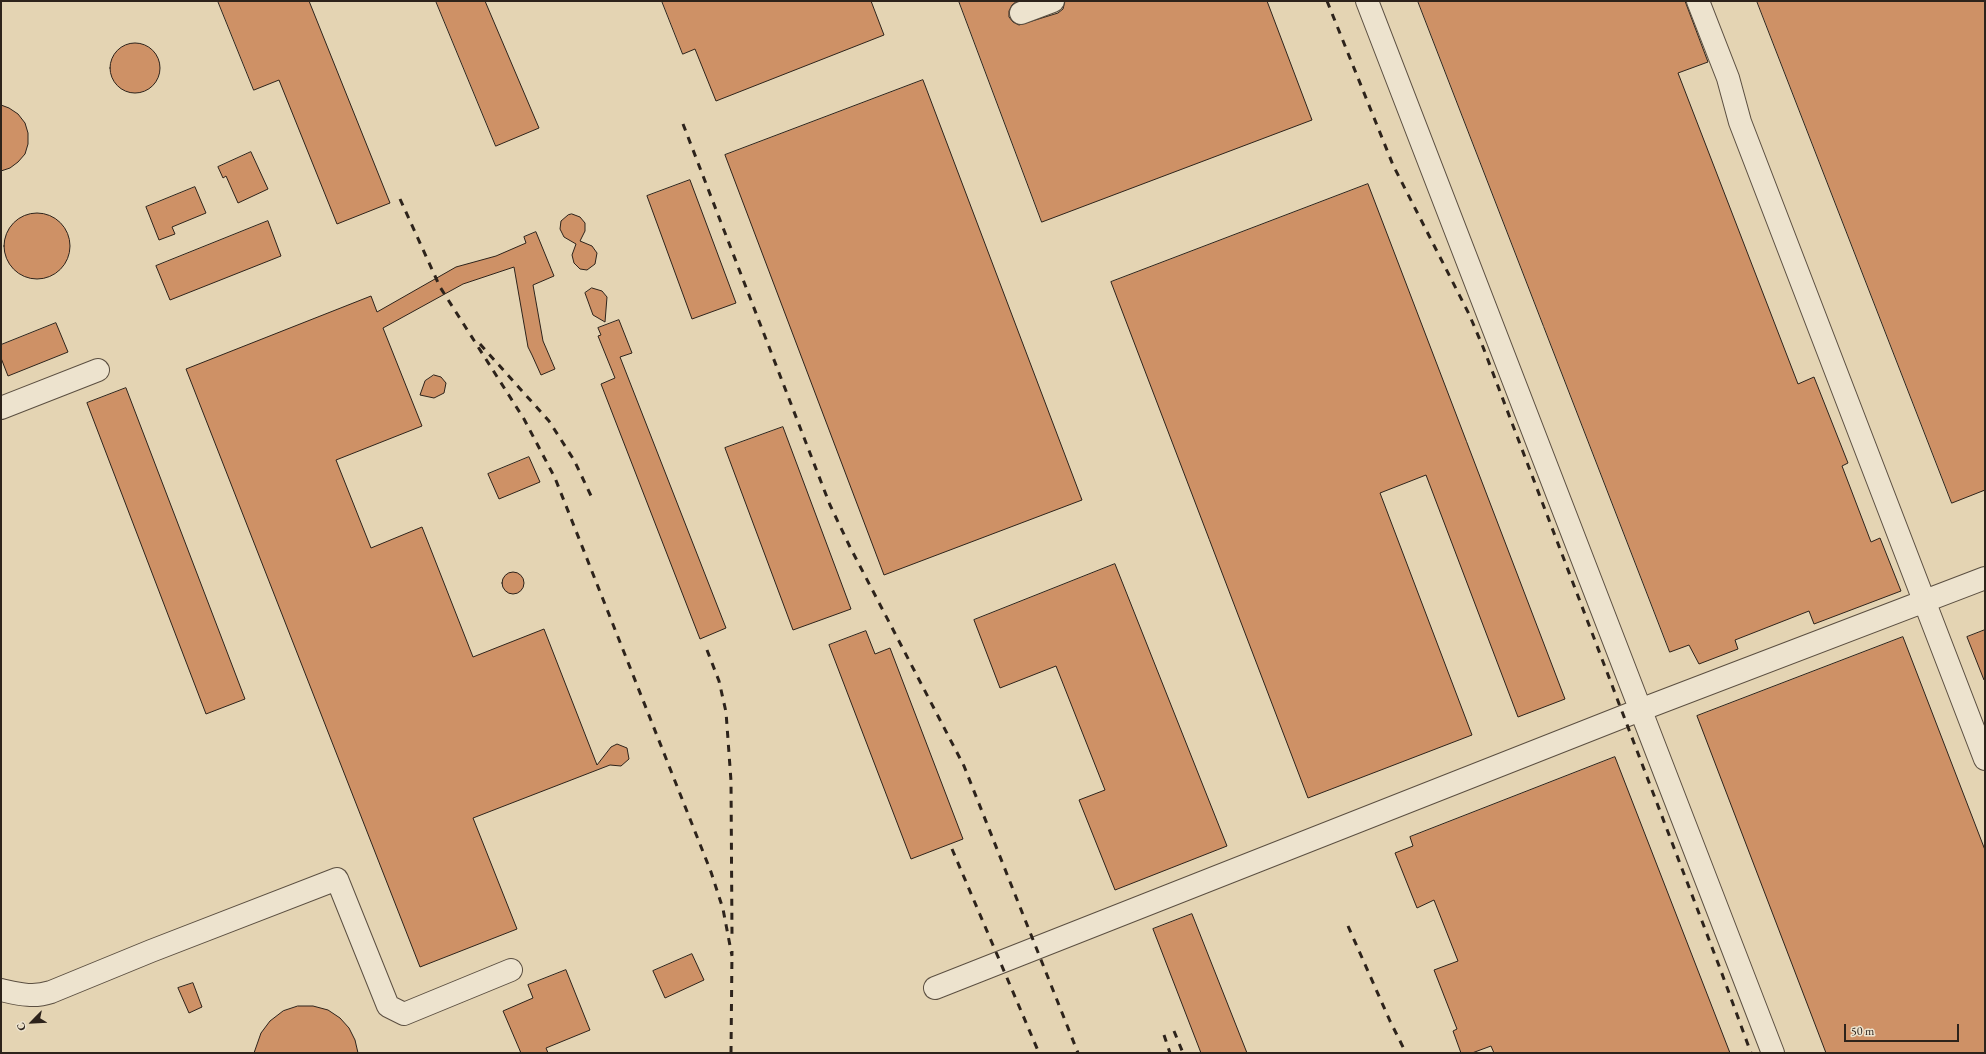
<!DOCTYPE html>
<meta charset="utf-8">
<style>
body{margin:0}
#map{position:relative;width:1986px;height:1054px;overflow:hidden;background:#e4d4b3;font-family:"EB Garamond",serif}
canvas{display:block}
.frame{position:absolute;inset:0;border:2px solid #2d231b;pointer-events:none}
.north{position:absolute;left:12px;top:1002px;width:40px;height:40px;-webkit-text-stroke:3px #ede3ce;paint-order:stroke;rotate:246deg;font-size:11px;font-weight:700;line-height:16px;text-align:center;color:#2d231b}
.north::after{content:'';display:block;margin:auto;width:14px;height:18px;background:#2d231b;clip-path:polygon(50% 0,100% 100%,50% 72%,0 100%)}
.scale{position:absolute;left:1844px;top:1024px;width:115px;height:18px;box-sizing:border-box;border:2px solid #2d231b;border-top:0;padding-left:5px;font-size:12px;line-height:14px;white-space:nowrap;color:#2d231b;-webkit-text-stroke:3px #ede3ce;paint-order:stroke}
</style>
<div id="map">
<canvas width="1986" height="1054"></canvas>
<div class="frame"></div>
<div class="north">С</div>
<div class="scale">50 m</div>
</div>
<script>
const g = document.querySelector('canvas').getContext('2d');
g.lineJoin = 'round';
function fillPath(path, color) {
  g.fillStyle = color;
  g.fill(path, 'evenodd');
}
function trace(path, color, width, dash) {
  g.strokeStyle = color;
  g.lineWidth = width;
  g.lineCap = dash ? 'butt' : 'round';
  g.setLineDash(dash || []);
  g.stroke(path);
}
const building = new Path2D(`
 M218 1H309L390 203 337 224 279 80 254 90Z
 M436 1H485L539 128 496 146Z
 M662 1H871L884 35 716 101 695 49 683 54Z
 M959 1H1017L1012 5 1009 11V17L1013 22 1019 25 1058 13 1063 9 1065 1H1267L1312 120 1042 222Z
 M1418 1H1685L1708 62 1678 73 1798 384 1814 377 1848 463 1842 466 1871 542 1880 538 1901 591 1814 624 1809 611 1735 640 1738 649 1699 664 1689 645 1670 652Z
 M1757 1H1985V490L1952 503Z
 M110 68a25 25 0 1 1 50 0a25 25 0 1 1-50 0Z
 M923 80 1082 500 884 575 725 155Z
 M1 105 9 108 18 114 25 123 28 133V144L25 154 18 162 10 168 1 171Z
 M251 152 268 189 238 203 226 176 223 178 218 167Z
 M690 180 736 303 692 319 647 196Z
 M1368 184 1565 699 1518 717 1426 475 1380 493 1472 735 1308 798 1111 282Z
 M195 187 206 213 172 227 175 234 159 240 146 207Z
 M4 246a33 33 0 1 1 66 0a33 33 0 1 1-66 0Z
 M572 214 580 217 585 223V231L580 241 592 246 597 253 595 264 587 270 580 269 574 263 572 255 576 244 564 237 560 229 561 221 568 215Z
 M268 221 281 256 170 300 156 266Z
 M536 232 554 276 533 285 543 341 555 369 541 375 532 355 528 347 514 267 463 284 383 328 422 426 336 460 371 548 422 527 473 657 544 629 597 765 611 747 617 744 627 748 629 759 621 766 610 765 473 818 517 929 420 967 186 369 371 296 377 312 456 267 496 256 526 243 524 237Z
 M592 288 602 291 607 297 605 322 593 315 585 293Z
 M619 320 632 353 620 357 726 628 700 639 601 384 615 378 598 336 601 335 598 328Z
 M56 323 68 352 8 376 1 358V345Z
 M434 375 441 377 446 383 444 393 434 398 420 395 425 381Z
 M126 388 245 699 206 714 87 403Z
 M783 427 851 609 793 630 725 448Z
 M529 457 540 482 499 499 488 474Z
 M1115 564 1227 846 1115 890 1079 800 1105 790 1056 666 1000 688 974 620Z
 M502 583a11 11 0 1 1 22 0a11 11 0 1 1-22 0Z
 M1985 630V680H1984L1967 637Z
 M866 631 875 654 890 648 963 839 911 859 829 645Z
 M1903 637 1985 850V1053H1826L1697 716Z
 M1615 757 1730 1053H1494L1491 1046 1472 1053H1461L1453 1031 1457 1029 1434 970 1458 961 1434 900 1417 908 1395 853 1413 846 1410 837Z
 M1192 914 1247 1053H1201L1153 929Z
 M692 954 704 980 665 998 653 971Z
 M566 970 590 1030 546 1048 548 1053H521L503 1011 533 998 528 985Z
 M193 983 202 1007 189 1013 178 988Z
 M298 1006H313L328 1010 340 1018 349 1028 355 1040 358 1053H254L261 1033 270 1021 283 1011Z`);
const minor = new Path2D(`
 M1367 1 1773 1053
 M1698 1 1728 78 1740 122 1985 759
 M1021 13 1053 1
 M1 408 98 370
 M935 988 1640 710 1985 578
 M1 990C19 994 33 998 51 992L151 951 337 879 388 1006 404 1014 511 970`);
const rail = new Path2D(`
 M1327 1 1393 165 1469 314 1483 347 1721 971 1751 1053
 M683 124 830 505 850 547 964 766 1078 1053
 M400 199 440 287 524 419 555 478 711 872 723 909 732 956
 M480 344 549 421 574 460 593 500
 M707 650 719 681 726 712 731 781 732 935
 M952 849 1039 1053
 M1348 926 1390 1021 1406 1053
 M1174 1031 1183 1053
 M1164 1035 1170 1053
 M731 1053 732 951`);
fillPath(building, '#ce9166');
trace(building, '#2d231b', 1);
trace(minor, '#5b4f41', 24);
trace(minor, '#ede3ce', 22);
trace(rail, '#2d231b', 3, [7, 7]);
</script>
